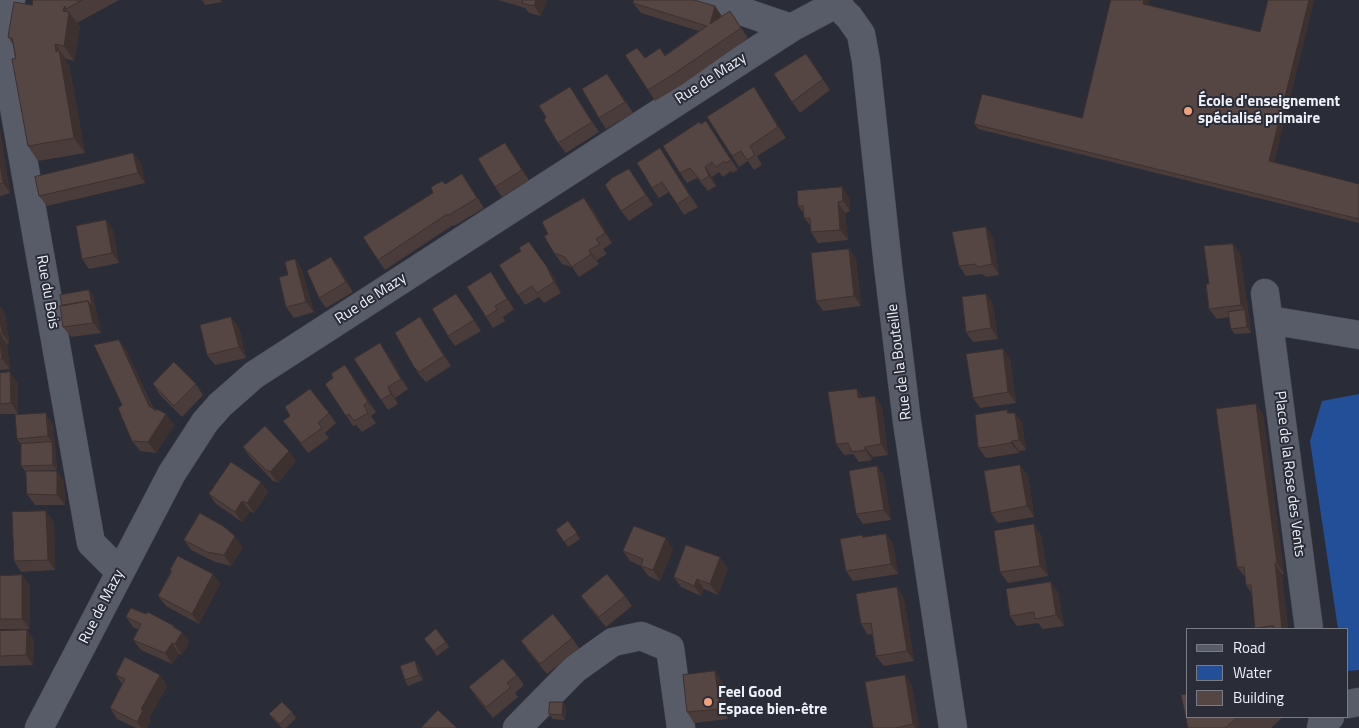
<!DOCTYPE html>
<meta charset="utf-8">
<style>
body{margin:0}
#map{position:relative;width:1359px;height:728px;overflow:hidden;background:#2a2c38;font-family:"Titillium Web",sans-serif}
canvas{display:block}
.legend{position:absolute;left:1186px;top:628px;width:162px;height:90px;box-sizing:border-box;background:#2a2c38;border:1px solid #797b85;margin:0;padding:6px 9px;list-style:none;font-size:15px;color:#eff1f9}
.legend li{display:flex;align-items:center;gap:10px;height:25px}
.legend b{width:25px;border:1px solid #797b85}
</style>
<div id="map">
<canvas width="1359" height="728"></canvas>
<ul class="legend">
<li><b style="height:6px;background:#585b68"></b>Road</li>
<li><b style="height:14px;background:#224f98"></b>Water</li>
<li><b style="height:14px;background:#564643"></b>Building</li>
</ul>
</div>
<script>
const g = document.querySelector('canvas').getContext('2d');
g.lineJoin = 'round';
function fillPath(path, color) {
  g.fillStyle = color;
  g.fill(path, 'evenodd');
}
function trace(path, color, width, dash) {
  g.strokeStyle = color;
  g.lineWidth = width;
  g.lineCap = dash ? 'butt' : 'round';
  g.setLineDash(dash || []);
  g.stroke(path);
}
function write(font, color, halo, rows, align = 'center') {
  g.font = font + ' "Titillium Web",sans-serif';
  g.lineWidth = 4;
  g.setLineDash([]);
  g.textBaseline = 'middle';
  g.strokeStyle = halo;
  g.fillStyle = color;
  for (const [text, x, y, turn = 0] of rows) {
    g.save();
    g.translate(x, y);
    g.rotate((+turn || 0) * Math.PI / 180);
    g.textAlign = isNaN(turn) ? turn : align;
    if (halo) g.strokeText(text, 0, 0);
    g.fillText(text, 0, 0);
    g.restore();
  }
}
const water = new Path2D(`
 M1359 394V670L1348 671V629H1338L1310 441 1322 401Z`);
const minor = new Path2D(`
 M11 0C3 16 4 33 4 51L91 543 120 572
 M709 0 791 28
 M836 4 849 17 861 34 866 61 888 266 907 422 953 728
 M1265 293 1309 629
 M1269 320 1359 335
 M1348 704 1359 702
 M39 728 172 473 205 422 220 405 254 375 791 28 836 4 839 0
 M517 728 575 669 613 642 641 636 670 648 681 728
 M1321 728 1322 723 1330 717`);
const wall = new Path2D(`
 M33 0H119L77 23 80 27 74 61 66 59V61L69 65 85 153 38 161 28 146 13 45 8 37 32 5Z
 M202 0H221L222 2 205 5Z
 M498 0H547L541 16 529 13 525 8Z
 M1149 0 1148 5 1260 32 1268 0H1314L1274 163 1359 184V223L978 129 974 124 1082 118Z
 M633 3 715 6 722 16 730 11 748 38 683 84 655 101 648 90 645 58 665 55 699 31 641 13Z
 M806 54 830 90 800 113 792 102Z
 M614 84 633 113 606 129 599 118Z
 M570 87 599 132 566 153 558 143Z
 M761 98 786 138 757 156 762 165 754 170 748 161 739 167 732 156Z
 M706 121 738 170 732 173 731 171 723 177 719 172 712 177 716 186 708 191 697 178 687 183 680 173 701 124Z
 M0 131 10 193 0 196Z
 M660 148 698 207 684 215 669 192 659 198 652 188Z
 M133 153 141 164 145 183 47 206 39 196Z
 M512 153 529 180 502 197 495 187Z
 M629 169 653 205 629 221 621 211Z
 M462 174 484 208 454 226 453 225 385 270 378 260 433 193Z
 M849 197 850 211 845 213 848 240 818 243 811 232V226L804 218V214L798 206Z
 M592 208 612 243 603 249 607 254 597 260 599 264 579 277 572 267 562 264 554 253Z
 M106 220 113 230 119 263 89 269 82 259Z
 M986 227 993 238 999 275 986 277 982 274 966 276 959 266Z
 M1233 244 1240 254 1251 333 1235 334 1231 329 1229 317 1217 319 1209 309V284Z
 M849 249 856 259 861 306 823 311 816 301Z
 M295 259 302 270 314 312 294 318 286 307 288 275Z
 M499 265 554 277 561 293 544 303 539 297 525 305Z
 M339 267 353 292 326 308 319 298Z
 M498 283 514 309 503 317 505 321 493 328 486 317Z
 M89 290 93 296 101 333 71 337 63 327 62 306Z
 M456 294 481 331 455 346 448 336Z
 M986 294 993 305 998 339 973 342 966 332Z
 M0 306 5 314 9 343 7 344 10 369 0 370Z
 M231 317 239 328 246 358 215 365 207 355Z
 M427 327 451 366 426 382 421 377 414 367Z
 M119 340 126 350 153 408 166 414 174 425 156 453 140 451 132 441 122 405Z
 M1003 349 1010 359 1016 403 980 408 973 398Z
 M387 353 408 389 395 398 398 404 388 410 354 359Z
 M0 373 18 383V414H0Z
 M353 376 376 412 371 416 376 423 362 432 356 425 353 426 325 384Z
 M153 384H196L203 395 182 417 160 395Z
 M875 396 882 407 888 455 873 457 872 460 859 462 853 454 844 455 836 444 863 398Z
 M1256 404 1263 414 1284 574H1282L1288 629H1250H1255L1252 594 1246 585 1245 577 1237 567Z
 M1007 410 1009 413H1015L1022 423 1026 450 1019 451V453L987 458 985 457 978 447Z
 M329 413 336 423 325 433 329 438 308 453 283 421 290 416Z
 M53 424 57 470 25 471 21 466V444L17 439Z
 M243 447 296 461 278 483 275 481 274 482 250 457Z
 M877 466 884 476 891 520 863 524 856 514Z
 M57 471 64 482 65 505H35L27 494Z
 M1028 475 1034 517 998 523 991 513Z
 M261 482 268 492 254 513 250 511 242 522 216 504 209 494Z
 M568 521 580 539 568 547 556 530Z
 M54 522 55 570 21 572 14 561Z
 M886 534 893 544 898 574 853 581 846 571 864 537Z
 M1041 535 1048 576 1008 583 1000 572Z
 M184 540 243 547 231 566 215 562 191 550Z
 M673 549 660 581 648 576 641 566 630 561 623 551Z
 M728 568 718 595 704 589 701 596 681 587 674 577Z
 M170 570 213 574 220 584 199 624 166 606 158 596 171 571Z
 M0 576 30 585V629H0Z
 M1058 592 1064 626 1043 629 1038 623 1017 626 1010 616Z
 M581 596H625L632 606 606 627 588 606Z
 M904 598 914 661 884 666 876 656 872 634 868 635 861 624Z
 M146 614 174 626 176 628 182 632 189 642 182 655 179 654 172 664 141 650 133 640 139 630 133 627 126 617Z
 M0 631 34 640 33 665 0 666Z
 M572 638 579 648 547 674 528 651 521 641Z
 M424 639 446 642 449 647 437 656Z
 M415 661 419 667 423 680 408 686 405 680Z
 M116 675H160L167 686 149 718 151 721 147 728H136L117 719 110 708 122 684Z
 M517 675 524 685 515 693 518 697 493 718 476 697 469 687Z
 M905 675 912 686 919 728H873Z
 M722 681 728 719 694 723 687 712Z
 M566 707 565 720 553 719 549 714Z
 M292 712 296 718 286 728H282L273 719 269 714Z
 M1188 717H1283L1271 728H1188Z`);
const shadedWall = new Path2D(`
 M536 0H547L541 16 534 6Z
 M1144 0H1149L1147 9 1143 4Z
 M1309 0H1314L1273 167 1269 161Z
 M715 6 722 17 710 24Z
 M64 7 69 14V12L80 27 74 61 64 46 63 11Z
 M55 44 66 59V61L69 65 85 153 74 138 56 52Z
 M570 87 578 98 599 132 592 122Z
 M754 87 761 98 786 138 778 127Z
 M706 121 713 131 738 170 731 160Z
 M0 131 2 142 10 193 3 183 0 163Z
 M505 143 512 153 529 180 522 170Z
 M660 148 667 159 698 207 690 196Z
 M133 153 141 164 145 183 138 173Z
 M705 167 712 177 716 186 709 176Z
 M842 187 849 197 850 211 843 201Z
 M584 198 592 208 612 243 605 233Z
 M838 202 845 213 848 240 840 230Z
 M106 220 113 230 119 263 112 253Z
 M986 227 993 238 999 275 992 264Z
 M1233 244 1240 254 1248 315 1241 305Z
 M849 249 856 259 861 306 854 296Z
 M589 250 597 260 599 264 591 254Z
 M331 257 339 267 353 292 346 282Z
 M295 259 302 270 314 312 306 302Z
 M547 267 554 277 561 293 554 282Z
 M491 272 498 283 514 309 507 299Z
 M89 290 93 296 101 333 93 323 88 301Z
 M986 294 993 305 998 339 991 328Z
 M0 306 5 314 9 343 2 333 0 319Z
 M1245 310 1248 315 1251 333 1247 327Z
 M231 317 239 328 246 358 239 347Z
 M420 317 427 327 451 366 444 356Z
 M0 334 7 344 10 369 2 359Z
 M119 340 126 350 156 417 149 406Z
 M380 343 387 353 408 389 401 379Z
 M1003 349 1010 359 1016 403 1008 392Z
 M345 365 353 376 376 412 368 402Z
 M10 372 18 383V414L11 403Z
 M388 387 395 398 398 404 391 394Z
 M857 389 864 399 858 398Z
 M875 396 882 407 888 455 881 444Z
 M1256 404 1263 414 1284 574 1277 563Z
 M46 413 53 424 57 470 53 465 52 442 48 436Z
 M1015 413 1022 423 1026 450 1019 440Z
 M166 414 174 425 156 453 148 442Z
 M1012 441 1019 451V453L1011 443Z
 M865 447 873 457 872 460 865 450Z
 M289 451 296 461 278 483 270 472Z
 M1020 465 1028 475 1034 517 1027 506Z
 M877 466 884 476 891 520 884 510Z
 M57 471 64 482 65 505 57 495Z
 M261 482 268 492 254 513 247 503Z
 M242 501 250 511 242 522 235 512Z
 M46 511 54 522 55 570 48 560Z
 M1034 524 1041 535 1048 576 1040 566Z
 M886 534 893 544 898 574 891 564Z
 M235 536 243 547 231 566 224 555Z
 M666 538 673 549 660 581 653 570Z
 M720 557 728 568 718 595 710 584Z
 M1275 563 1282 574 1288 629H1282Z
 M213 574 220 584 199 624 192 614Z
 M22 575 30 585V629L22 619Z
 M697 579 704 589 701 596 694 586Z
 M1051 582 1058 592 1064 626 1056 615Z
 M897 587 904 598 914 661 907 651Z
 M174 626 180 635 182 632 189 642 182 655 175 644Z
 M27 630 34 640 33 665 26 655Z
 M172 643 179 654 172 664 165 653Z
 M415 661 419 667 423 680 419 675Z
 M715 671 722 681 728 719 720 709Z
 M160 675 167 686 149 718 151 721 147 728H141L137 722 141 709Z
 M905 675 912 686 919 728H915L913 724Z
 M563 702 566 707 565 720 562 715Z`);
const building = new Path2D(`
 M33 0H82L66 9 65 6 64 7 63 11 69 12 64 46 55 44 56 52 59 50 74 138 28 146 12 59 16 58 12 38 8 37 14 2 32 5Z
 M523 0H536L534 6 522 3Z
 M634 0H694L715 6 710 24 730 11 741 28 675 73 648 90 625 55 637 48 645 58 660 48 665 56 707 26 633 3Z
 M1111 0H1144L1143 4 1260 32 1268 0H1309L1269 161 1359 184V219L974 124 982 94 1082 118Z
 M806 54 823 79 792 102 774 74Z
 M607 74 625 102 599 118 582 89Z
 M570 87 592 122 558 143 544 120 546 117 539 106Z
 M754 87 778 127 750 146 755 155 747 160 741 151 732 156 707 117Z
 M706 121 731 160 725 163 724 161 716 167 712 162 705 167 709 176 701 181 690 168 680 173 663 146 699 122 701 124Z
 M505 143 522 170 495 187 478 159Z
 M660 148 690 196 677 204 662 182 652 188 637 163Z
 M133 153 138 173 39 196 35 177Z
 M0 163 3 183 0 184Z
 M629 169 646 195 621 211 605 185 612 178Z
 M462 174 477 198 447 216V214L378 260 363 237 433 193 431 187 442 181 445 184Z
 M842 187 843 201 838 202 840 230 811 232 810 218H804L803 206H798L797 191Z
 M584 198 605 233 596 239 600 244 589 250 591 254 572 267 565 257 554 253 544 236 548 234 542 222Z
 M106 220 112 253 82 259 76 226Z
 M986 227 992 264 978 267 975 264 959 266 952 232Z
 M529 242 547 267 554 282 537 293 532 286 518 295 499 265 521 251 519 248Z
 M1233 244 1241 305 1209 309 1206 284H1209L1204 246Z
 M849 249 854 296 816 301 811 253Z
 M331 257 346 282 319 298 307 271Z
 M295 259 306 302 286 307 279 277 288 275 285 262Z
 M491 272 507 299 495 306 497 310 486 317 467 287Z
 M89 290 92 306 88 301 62 306 60 295Z
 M456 294 474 320 448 336 432 309Z
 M986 294 991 328 966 332 962 297Z
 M88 301 93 323 63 327 60 306Z
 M1245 310 1247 327 1231 329 1228 312Z
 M231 317 239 347 207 355 200 325Z
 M420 317 444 356 419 372 414 367 395 333Z
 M0 319 2 333H0Z
 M0 339 2 359H0Z
 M119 340 149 406 156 411 157 409 166 414 148 442 132 441 118 408 122 405 94 345Z
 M380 343 401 379 388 387 391 394 381 400 354 359Z
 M1003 349 1008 392 973 398 966 354Z
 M174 362 196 384 174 406 153 384Z
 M345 365 368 402 364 405 368 413 354 421 349 414 346 416 325 384 333 378 331 374Z
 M10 372 11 403 0 404V373Z
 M310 389 329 413 318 423 322 428 301 443 283 421 290 416 285 407Z
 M857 389 858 398 875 396 881 444 865 447V450L852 452 848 443 836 444 828 392Z
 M1256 404 1277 563H1275L1282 629H1275L1273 626 1255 629 1251 585H1246L1244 567H1237L1216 409Z
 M1007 410V413H1015L1019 440 1012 441 1011 443 980 448 978 447 975 415Z
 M46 413 48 436 17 439 15 415Z
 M265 426 289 451 270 472 268 470 267 471 243 447Z
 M52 442 53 465 21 466V444Z
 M231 462 261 482 247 503 242 501 235 512 209 494Z
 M1020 465 1027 506 991 513 984 471Z
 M877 466 884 510 856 514 849 471Z
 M26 471H57V495L27 494Z
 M46 511 48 560 14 561 12 512Z
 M200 513 223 526 235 536 224 555 207 552 184 540Z
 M568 521 577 533 564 542 556 530Z
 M1034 524 1040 566 1000 572 994 531Z
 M634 526 666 538 653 570 641 566 643 559 623 551Z
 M886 534 891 564 846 571 840 539 862 535 863 537Z
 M686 545 720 557 710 584 697 579 694 586 674 577Z
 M178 556 213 574 192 614 158 596 172 571 170 570Z
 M607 574 625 596 599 617 581 596Z
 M22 575V619H0V576Z
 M1051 582 1056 615 1035 619 1034 612 1010 616 1006 589Z
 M897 587 907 651 876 656 871 623 861 624 856 594Z
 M131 608 146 614 148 612 174 626 173 627 182 632 175 644 172 643 165 653 133 640 141 624 126 617Z
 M553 614 572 638 540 664 521 641Z
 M1273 626 1274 629H1250Z
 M436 629 446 642 434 651 424 639Z
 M27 630 26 655 0 656V631Z
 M125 657 160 675 141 709 143 710 137 722 110 708 125 679 116 675Z
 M503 659 517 675 507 683 511 687 486 707 469 687Z
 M415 661 419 675 405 680 400 666Z
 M715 671 720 709 687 712 683 675Z
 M905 675 913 724 896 728H873L865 682Z
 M1188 694V717H1238L1225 728H1188L1181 695Z
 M282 702 292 712 280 724 269 714Z
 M550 702H563L562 715 549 714Z
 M438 710 457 728H421Z`);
const markers = [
 [1188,111,5,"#f1a17b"],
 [708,702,5,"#f1a17b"]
];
const streetNames = [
 ["Rue de Mazy",711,79,-33],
 ["Rue du Bois",47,292,80],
 ["Rue de Mazy",371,299,-33],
 ["Rue de la Bouteille",900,362,-97],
 ["Place de la Rose des Vents",1289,474,83],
 ["Rue de Mazy",102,607,-63]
];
const poiNames = [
 ["École d'enseignement",1198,102],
 ["spécialisé primaire",1198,119],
 ["Feel Good",718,693],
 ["Espace bien-être",718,710]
];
fillPath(water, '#224f98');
trace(minor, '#474953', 29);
trace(minor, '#585b68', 28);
fillPath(wall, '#4a3c3a');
fillPath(shadedWall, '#3c312f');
fillPath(building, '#564643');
trace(building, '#3c312f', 1);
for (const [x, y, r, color] of markers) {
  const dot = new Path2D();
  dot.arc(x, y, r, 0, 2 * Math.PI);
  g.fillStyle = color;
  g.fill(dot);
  trace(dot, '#2a2c38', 2);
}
write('15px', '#eff1f9', '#2a2c38', streetNames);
write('bold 15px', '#eff1f9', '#2a2c38', poiNames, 'left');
</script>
